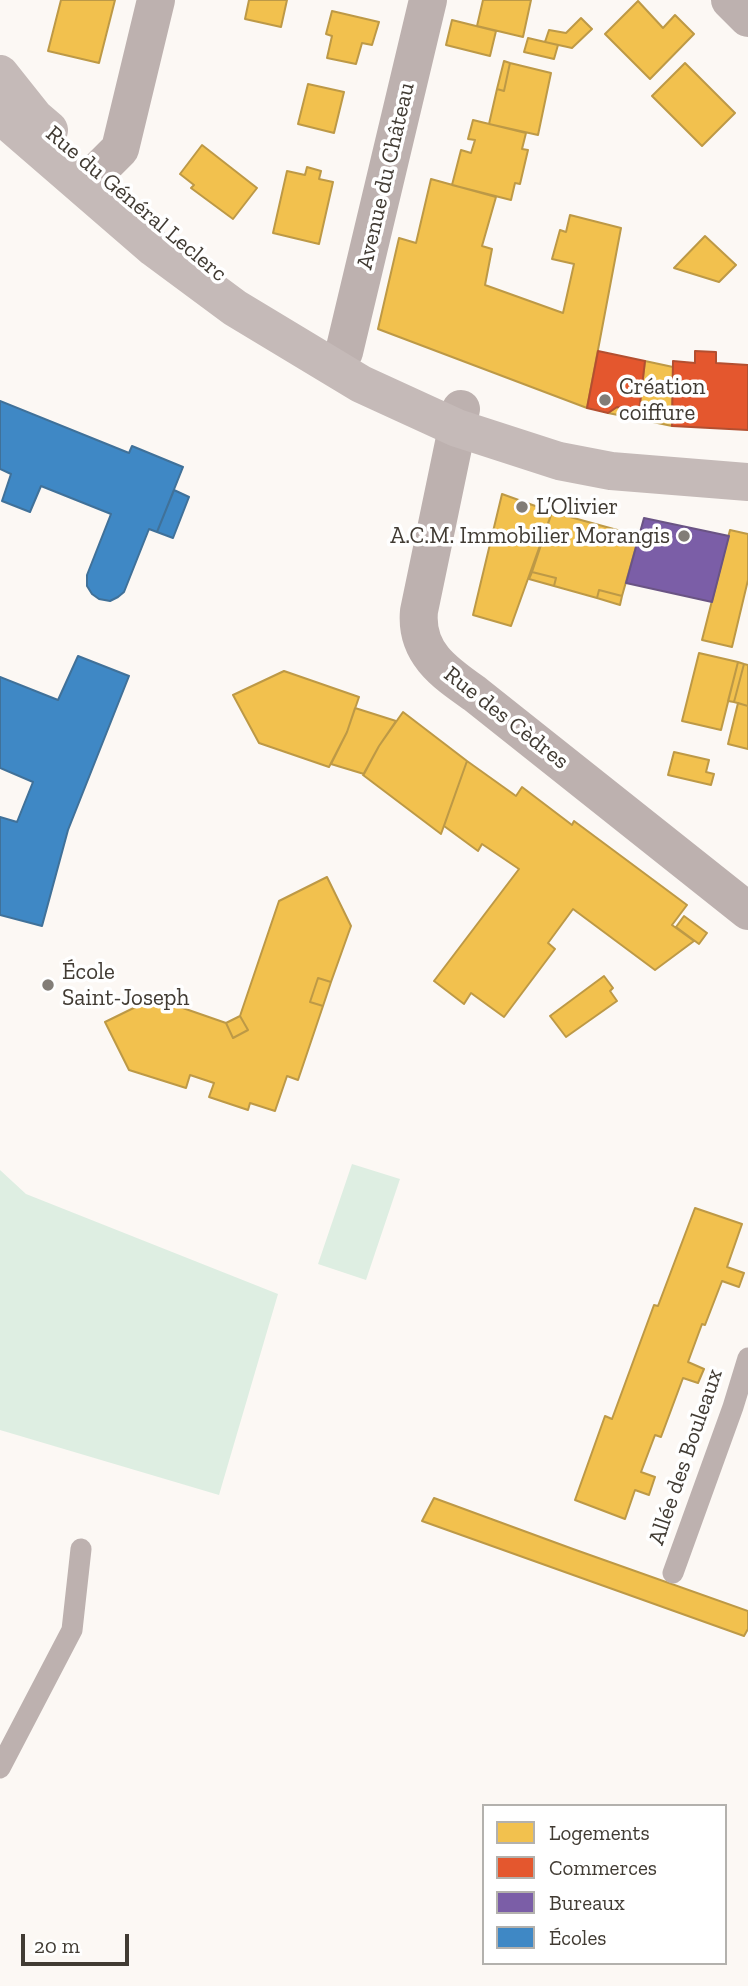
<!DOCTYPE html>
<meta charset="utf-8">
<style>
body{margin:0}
#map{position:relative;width:748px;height:1986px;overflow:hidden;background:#fcf8f4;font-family:"Zilla Slab",serif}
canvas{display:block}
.legend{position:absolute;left:482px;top:1804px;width:245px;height:161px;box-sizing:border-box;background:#fff;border:2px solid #b3b1ad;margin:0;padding:9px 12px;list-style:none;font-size:21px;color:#413b33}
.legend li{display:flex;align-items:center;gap:14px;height:35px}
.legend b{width:35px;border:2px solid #b3b1ad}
.scale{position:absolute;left:21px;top:1934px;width:108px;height:32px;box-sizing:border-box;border:4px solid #413b33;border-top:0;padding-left:9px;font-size:21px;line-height:24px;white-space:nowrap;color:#413b33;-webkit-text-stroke:5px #fff;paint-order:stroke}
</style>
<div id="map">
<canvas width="748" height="1986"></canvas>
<ul class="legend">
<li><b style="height:19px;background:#f2c14e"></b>Logements</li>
<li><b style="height:19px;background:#e4572e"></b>Commerces</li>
<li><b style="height:19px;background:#7b5ea7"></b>Bureaux</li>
<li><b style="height:19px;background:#3f88c5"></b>Écoles</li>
</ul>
<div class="scale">20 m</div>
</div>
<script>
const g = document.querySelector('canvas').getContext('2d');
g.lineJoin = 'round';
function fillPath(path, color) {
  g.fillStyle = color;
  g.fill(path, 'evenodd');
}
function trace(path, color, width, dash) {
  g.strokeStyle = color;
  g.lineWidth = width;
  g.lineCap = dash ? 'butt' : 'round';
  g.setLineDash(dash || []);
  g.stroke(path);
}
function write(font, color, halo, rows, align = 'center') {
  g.font = font + ' "Zilla Slab",serif';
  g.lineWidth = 7;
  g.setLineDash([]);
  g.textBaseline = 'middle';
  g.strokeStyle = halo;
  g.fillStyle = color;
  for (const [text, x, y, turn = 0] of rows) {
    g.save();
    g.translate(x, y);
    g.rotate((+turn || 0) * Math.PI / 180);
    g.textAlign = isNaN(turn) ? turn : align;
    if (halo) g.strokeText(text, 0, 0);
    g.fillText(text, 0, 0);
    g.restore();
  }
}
const green = new Path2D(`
 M352 1164 400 1179 366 1280 318 1264Z
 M0 1170 26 1194 278 1294 219 1495 0 1430Z`);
const homes = new Path2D(`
 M61 0H115L99 63 48 51Z
 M249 0H287L281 27 245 19Z
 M483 0H531L523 37 477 26Z
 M638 1 663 28 675 15 694 34 650 79 605 34Z
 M332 11 379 22 372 45 362 43 356 64 327 58 332 36 326 34Z
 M581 18 592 29 572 48 545 42 549 30 566 33Z
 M452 20 496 31 490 56 446 45Z
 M528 38 558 45 554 59 524 52Z
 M504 61 510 63 504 91 497 89Z
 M510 63 551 73 538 135 489 124 497 89 504 91Z
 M685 63 735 113 702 146 652 96Z
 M308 84 344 92 334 133 298 124Z
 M473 120 526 133 522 149 528 150 520 184 515 183 511 200 452 185 461 150 471 153 475 140 468 139Z
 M202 145 257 188 233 219 191 188 194 185 180 174Z
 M307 167 321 171 319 179 333 182 319 244 273 233 287 171 305 175Z
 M431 179 496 197 482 246 492 249 485 285 563 313 574 264 552 259 560 230 566 232 570 215 621 228 587 408 378 329 399 238 416 243Z
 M705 236 736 265 719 282 674 268Z
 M645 361 673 367 672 426 643 420 639 412Z
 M617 407 639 412 643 420 608 413Z
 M502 494 552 512 511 626 473 615Z
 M552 512 639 536 622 596 599 590 597 598 554 586 556 578 532 572Z
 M730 530 748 534V580L732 647 702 640Z
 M532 572 556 578 554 586 529 579Z
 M599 590 622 596 620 605 597 598Z
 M699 653 738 662 721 730 682 721Z
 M738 662 744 664 734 702 728 701Z
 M744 664 748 665V706L734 702Z
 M284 671 359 697 347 732 329 767 259 743 233 695Z
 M738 703 748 706V749L728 744Z
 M355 708 396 721 379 746 364 774 331 764 347 732Z
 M403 712 467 761 441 834 363 775 379 746Z
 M674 752 709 760 706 772 714 774 711 785 668 775Z
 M467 761 516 796 522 787 572 825 574 821 687 905 672 925 694 941 655 970 573 909 548 943 555 949 504 1017 471 993 464 1004 434 981 519 869 482 844 478 851 444 826Z
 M327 877 351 926 331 982 318 978 310 1002 323 1006 298 1080 287 1076 275 1111 250 1103 248 1110 209 1097 214 1083 190 1075 186 1088 129 1070 105 1022 154 998 226 1023 233 1038 248 1030 240 1016 279 901Z
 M684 916 707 933 699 944 676 927Z
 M604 976 613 988 610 991 617 1001 566 1037 550 1016Z
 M318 978 331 982 323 1006 310 1002Z
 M240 1016 248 1030 233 1038 226 1023Z
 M695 1208 742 1224 727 1267 744 1273 739 1287 722 1281 705 1325 702 1324 688 1362 704 1369 698 1383 683 1378 661 1437 655 1435 641 1472 655 1477 649 1495 635 1490 625 1519 575 1500 605 1416 612 1419 654 1305 658 1306Z
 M434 1498 573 1549 748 1611V1629L744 1636 422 1521Z`);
const shops = new Path2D(`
 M598 351 645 361 639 412 617 407 608 413 587 408Z
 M695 351 716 352V363L748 365V430L672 426 673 361 695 363Z`);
const offices = new Path2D(`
 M644 518 729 536 712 602 626 583Z`);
const schools = new Path2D(`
 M0 401 129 453 132 446 183 467 157 532 149 529 124 592 118 597 110 601 99 599 92 594 87 586V575L111 514 41 486 30 512 2 501 11 474 0 469Z
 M174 490 189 497 173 538 157 532Z
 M78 656 129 676 68 830 42 926 0 915V817L17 822 33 782 0 768V677L58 700Z`);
const lane = new Path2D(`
 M673 1573 733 1407 748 1358
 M0 1768 72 1630 81 1549`);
const street = new Path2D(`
 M730 0 748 18
 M96 173 120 149 156 0
 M344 352 428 0
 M461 409 419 611C415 653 445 673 475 694L748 911`);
const secondary = new Path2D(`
 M0 74 35 118 49 130
 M0 115 154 248 235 308 361 384 457 428 559 461 611 471 748 482`);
const markers = [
 [605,400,7,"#827d77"],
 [522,507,7,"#827d77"],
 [684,536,7,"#827d77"],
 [48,985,7,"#827d77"]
];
const streetNames = [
 ["Avenue du Château",386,176,-77],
 ["Rue du Général Leclerc",136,204,40],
 ["Rue des Cèdres",506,718,38],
 ["Allée des Bouleaux",686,1457,-71]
];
const poiNames = [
 ["Création",619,387],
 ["coiffure",619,413],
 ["L’Olivier",536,507],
 ["A.C.M. Immobilier Morangis",670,536,"right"],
 ["École",62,972],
 ["Saint-Joseph",62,998]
];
fillPath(green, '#deeee2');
fillPath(homes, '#f2c14e');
trace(homes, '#bd9946', 2);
fillPath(shops, '#e4572e');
trace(shops, '#b34f30', 2);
fillPath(offices, '#7b5ea7');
trace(offices, '#6a5484', 2);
fillPath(schools, '#3f88c5');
trace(schools, '#407199', 2);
trace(lane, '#bdb1af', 21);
trace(street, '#bdb1af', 38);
trace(secondary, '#c5bab8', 38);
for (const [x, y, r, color] of markers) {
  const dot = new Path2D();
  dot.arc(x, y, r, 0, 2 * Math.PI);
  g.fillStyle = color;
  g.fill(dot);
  trace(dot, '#fff', 2.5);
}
write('23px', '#413b33', '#fff', streetNames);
write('23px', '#413b33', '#fff', poiNames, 'left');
</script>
